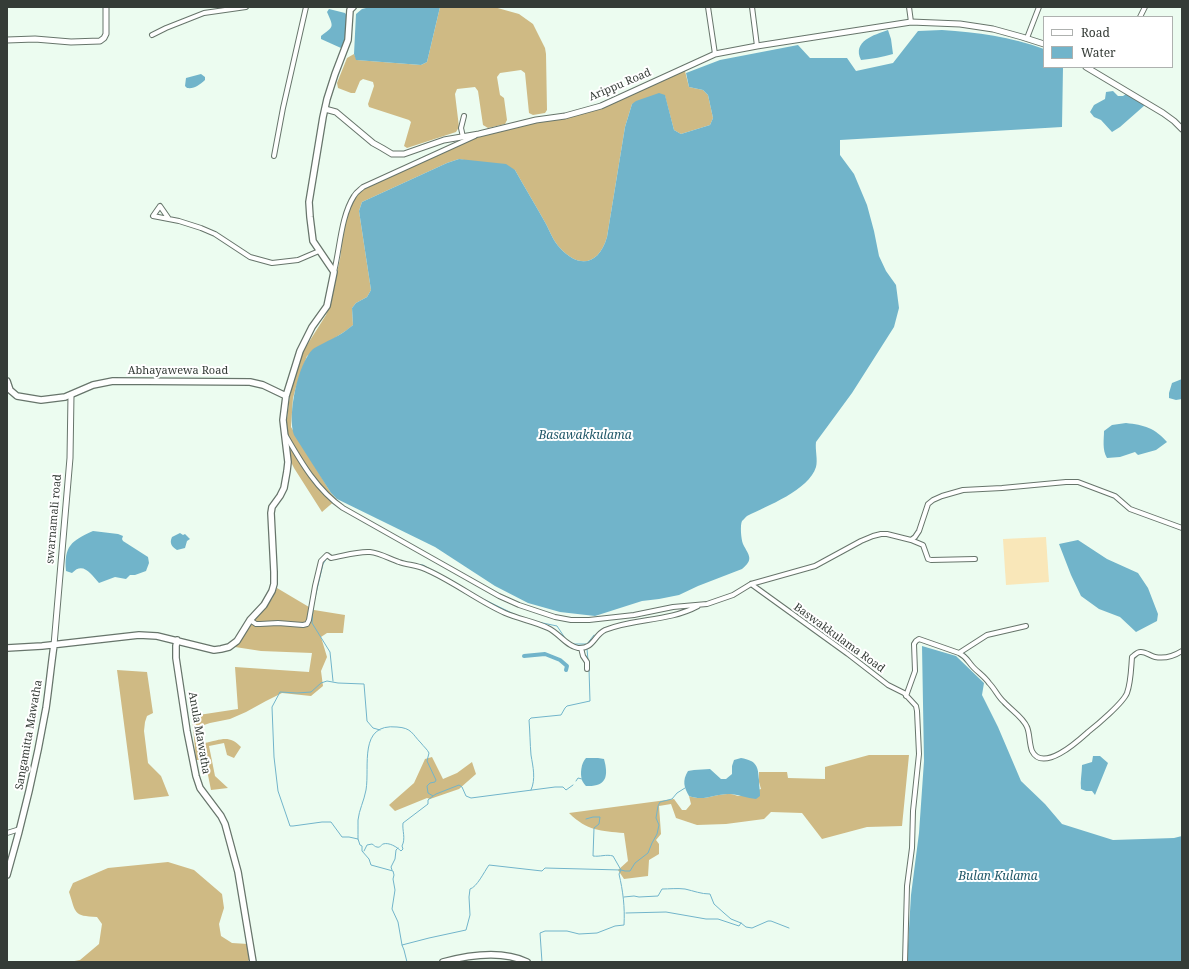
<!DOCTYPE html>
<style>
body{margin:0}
#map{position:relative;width:1189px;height:969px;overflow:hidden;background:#ecfcf0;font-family:"Noto Serif",serif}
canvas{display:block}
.frame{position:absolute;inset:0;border:8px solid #353c37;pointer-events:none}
.legend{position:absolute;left:1043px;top:16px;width:130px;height:52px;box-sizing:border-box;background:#fff;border:1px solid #aeb1af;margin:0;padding:5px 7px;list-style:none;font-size:12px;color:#353c37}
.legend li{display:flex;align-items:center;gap:8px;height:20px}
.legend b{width:20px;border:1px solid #aeb1af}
</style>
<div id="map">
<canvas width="1189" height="969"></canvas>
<div class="frame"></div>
<ul class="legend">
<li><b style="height:5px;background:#fff"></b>Road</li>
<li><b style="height:11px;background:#71b4ca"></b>Water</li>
</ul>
</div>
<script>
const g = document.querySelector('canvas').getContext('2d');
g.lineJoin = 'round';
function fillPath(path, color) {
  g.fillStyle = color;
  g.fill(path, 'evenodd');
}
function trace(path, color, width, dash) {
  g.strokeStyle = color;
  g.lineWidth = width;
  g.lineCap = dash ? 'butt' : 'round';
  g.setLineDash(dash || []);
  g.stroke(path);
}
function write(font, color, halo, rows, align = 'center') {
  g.font = font + ' "Noto Serif",serif';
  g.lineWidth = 4;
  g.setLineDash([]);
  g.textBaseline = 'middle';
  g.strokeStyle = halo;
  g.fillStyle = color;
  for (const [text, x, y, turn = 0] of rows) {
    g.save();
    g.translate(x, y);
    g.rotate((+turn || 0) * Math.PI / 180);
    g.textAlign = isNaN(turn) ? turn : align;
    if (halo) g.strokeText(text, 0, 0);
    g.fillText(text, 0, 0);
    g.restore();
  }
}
const green = new Path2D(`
 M1046 537 1049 582 1006 585 1003 539Z`);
const forest = new Path2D(`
 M440 7H494L519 14 533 24 545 48 546 54 547 110 545 113 533 115 529 113 525 73 521 70 500 73 497 77 500 95 504 98 507 120 505 124 488 128 483 125 478 91 475 87 457 89 455 94 459 127 456 132 407 148 404 146 411 122 409 120 369 107 368 104 374 86 373 82 363 79 360 81 355 93H351L338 88 337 83 347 58 354 54 357 60 421 65 427 62Z
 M684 67 689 87 703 90 708 95 713 118 710 125 681 134 674 130 665 96 632 104 625 127 607 237C599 265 579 269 560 248 554 242 550 232 546 224 536 206 525 188 515 170L459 159 447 163 362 202 359 211 371 290 367 297 356 303 352 308 353 325 347 330 307 356 296 387 293 398 291 427 331 493 337 499 322 512 294 468 290 460 286 427 290 395 302 353 326 315 330 304 340 259 345 217 350 204 365 187 479 134 601 106Z
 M277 588 314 610 345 615 343 633H327L321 637 327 657 321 671 323 686 311 696 282 693 266 701 246 712 230 719 210 723 201 726 204 743C221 740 229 734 241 747L234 758 227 755 224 743 209 746 215 776 228 788 211 790 205 760H196L192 716 238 709 235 667 309 672 312 653 261 651 235 647 259 614 272 599Z
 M117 670 147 672 153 713 147 716 145 722 144 731 148 763 161 776 169 796 134 800Z
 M869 755H909L902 826 867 827 822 839 802 813 771 812 764 819 726 824 697 825 676 818 671 804 659 806 661 834 656 840 659 844V854L649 860 648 876 624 879 618 870 628 861 624 833C601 831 587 831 569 813L674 799 682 810H686L691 804 689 796C705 802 715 793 730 794 733 794 737 796 739 796 746 795 754 791 761 789L759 782V772H787L788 778 825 779V767Z
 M432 757 443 779 457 773 472 762 476 774 459 789 430 799 427 798 395 811 389 805 414 783 425 759Z
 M168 862 194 870 222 894 224 908 219 924 221 936 232 943 248 944 249 960 247 962H69L80 960 99 944 102 924 97 917C73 916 76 913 69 892L73 883 108 868Z`);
const water = new Path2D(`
 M370 7H440L427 62 421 65 356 60 354 54 356 14 362 9Z
 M329 9 345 13 347 16 344 46 341 48 321 39V36C334 26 334 28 327 12Z
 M888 30 891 39 893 54C883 57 872 59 861 60 852 41 874 35 888 30Z
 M942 30C977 32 1011 37 1044 49V67H1063L1062 127 840 140V155L854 174 867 205 874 231 879 256 886 271 896 285 899 308 894 327 852 393 816 442C815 450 818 460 816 467 809 490 767 506 747 516 745 518 744 519 742 521 740 525 741 539 743 544 749 556 754 559 742 569L698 586 679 595 659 599 642 601 595 616 560 612 528 603 495 586 435 547 337 499 331 493 294 435C287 415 298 363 313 349 316 347 320 345 324 343 334 338 344 333 353 325L352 308 356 303 367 297 371 290 359 211 362 202 447 163 459 159 506 164 515 170C525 188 536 206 546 224 550 232 554 242 560 248 579 269 599 265 607 237L625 127 632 104 636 101 659 93 665 95 674 130 681 134 710 125 713 118 708 95 703 90 689 87 686 73 720 60 798 45 810 58H847L856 71 893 63 918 31Z
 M201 74 205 77V80C199 85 195 89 187 88L185 86 186 78Z
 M1113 91 1118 96H1123L1126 94 1145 105 1120 127 1112 132 1101 120 1094 117 1090 112 1094 105 1105 99 1106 92Z
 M1182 379V399L1176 400 1169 398V393L1172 383Z
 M1126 423C1144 425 1155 428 1167 442L1156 450 1138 455 1135 452 1120 457 1107 458C1102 450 1104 439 1104 431L1112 425Z
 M93 531 118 534 123 536 122 539 123 541 148 557 149 563 146 571 135 575H130L126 579 115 577 99 583C91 574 83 561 72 573L66 571C64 546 71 541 93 531Z
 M180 533 183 535 185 534 190 539 187 541 185 548 177 550C172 547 169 543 172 537Z
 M1078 540 1107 559 1138 573 1148 588 1158 614 1157 621 1136 632 1120 617 1099 609 1081 596 1071 575 1059 544Z
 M922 646 956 656 984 683 982 695 998 727 1021 781 1045 804 1062 824 1113 840 1174 838 1182 836V962H907L911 895 919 833 924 761Z
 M1093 756H1100L1108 763 1095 795 1092 791H1086L1081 789C1080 781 1082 773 1082 765L1092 762Z
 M586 758H598L604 759C609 777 606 787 586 786 585 785 582 781 582 780 580 774 581 763 586 758Z
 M741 758C757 761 758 766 759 780 759 786 760 790 760 796L756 799C747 798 739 795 731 794 715 793 705 802 689 796 684 787 682 781 688 771L694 770 710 769 721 779H726L732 774V766L734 760Z`);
const stream = new Path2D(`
 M414 564 423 565 430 569
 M485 600 516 615
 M314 602 323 564 327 558
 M313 609 312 623 330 652 333 681
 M538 622 557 626 567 641
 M571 644H586
 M587 644 594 635
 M587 649 588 660
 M380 730 373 728 367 721 364 684 338 683 327 681 321 683 311 692 297 693 280 692 272 707 274 757 278 791 290 826H293L322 822H331L342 837H349L358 839 360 845 362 846V851L369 859 371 865 393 871 394 875 393 879 395 890 392 909 398 922 402 945
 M576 781 578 778 582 779
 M531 790C536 779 533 767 531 755 530 744 530 732 529 720L531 718 561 715 565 708 567 706 590 701 589 669
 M433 796 436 794 459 785 462 787 466 796 471 798 555 787H563L566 790 573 785
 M358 839C358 833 358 827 358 820 359 810 364 801 366 790 370 766 358 723 397 727 412 728 412 734 421 743 424 747 427 749 429 753L427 761 436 780 435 782 430 783 427 786 428 793 433 796 428 800V804L403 823C402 831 406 838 402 846L403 849 401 851C397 847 389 842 383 844 381 845 380 848 377 847 375 847 374 845 372 844L367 845 364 851
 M392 870 391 867 395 859 396 850 398 848
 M624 897 634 896 639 897 658 896 662 889C669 889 677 888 685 889 694 891 701 894 710 894L714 904 724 913 731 919 741 923 746 927 752 928 768 921H771L789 928
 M626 913 666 912 706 919H718L739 926 741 923
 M407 962 404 950 402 945 429 938 466 930 470 915 469 897 470 889C477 887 484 872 489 865L542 871 545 868 621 870 625 871H630L635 863 648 853 652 843 657 834 659 825 656 818 658 806 660 802 672 799 677 793 685 788
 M542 962 540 933 545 931H567L579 934 597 933 615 926 624 925C625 907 623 891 619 874L621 870 613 856C606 854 600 857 593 856L594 828 599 824 600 817H593L586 819`);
const canal = new Path2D(`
 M524 656 545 654 560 660 567 666 566 670`);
const minor = new Path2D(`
 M708 7 715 54
 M752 7 757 46
 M909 7 911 22
 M1140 17 1145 7
 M152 35 166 28 204 13 246 7
 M1027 38 1039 7
 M463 137 461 128 464 116
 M274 156 283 108 306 7
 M169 219 160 206 153 216 179 221 201 228 215 234 250 257 272 263 298 260 319 251
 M334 272C340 248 341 216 354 196 356 192 360 190 363 187L475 136
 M286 436C301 462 317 490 343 508L499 596 519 605 555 617 571 620H589L634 615 673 607 707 604 733 595 751 584 815 566 861 541 873 536 881 534H887L911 540 915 537 919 531 928 504 933 500 942 496 963 490 1002 488 1066 482H1078L1115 496 1130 509 1182 528
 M911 540 923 545 928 559 931 560 975 559
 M751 584 848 654 888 685 904 693 916 706 917 711 919 754 913 811 912 848 907 886 905 962
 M250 620 256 624H260L278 623 303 625 307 624 309 620 315 586 321 561 327 555 331 558C343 556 358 551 370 552 380 553 390 559 399 562 407 565 417 565 425 569 453 581 478 601 505 613 519 619 536 622 548 628 559 633 566 646 578 648 594 649 594 635 605 630 635 618 668 622 698 606
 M581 648 583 656 587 662V669
 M959 653 987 635 1026 626
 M906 696 915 671 914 644 916 641 919 639 959 653C967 657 968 662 974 668 979 673 985 677 989 683 995 689 998 697 1004 702 1011 710 1023 717 1027 727 1030 734 1029 743 1032 751 1043 773 1078 741 1088 732 1097 725 1123 703 1127 693 1131 682 1131 669 1132 657 1135 655 1137 652 1140 652 1145 651 1150 656 1155 657 1165 659 1174 656 1182 651
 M7 833 20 829`);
const tertiary = new Path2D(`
 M7 40 35 39 71 42 100 41 104 38 106 34V7
 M1086 67 1163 113 1174 121 1182 129
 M325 109 336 112 373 143 382 148 392 154H404L444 140 479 134 536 120 565 116 601 106 715 54 757 46 911 22 960 24 993 29 1022 37 1044 44
 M54 645 70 458 71 395`);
const secondary = new Path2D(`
 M7 381 10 390 17 396 41 400 65 397 93 385 113 381 250 382 263 385 286 396
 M177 640 176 646V658L187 731 196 776 200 788 221 816 225 824 238 872 253 962
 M7 648 42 646 139 635 157 636 214 650 221 649 229 647 237 641 250 620 264 605 272 591 274 584V572L271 513 272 507 280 496 284 488 287 471 288 462 283 420 286 396 300 351 312 327 327 306 334 272 313 241 310 217 309 202 323 117 327 99 335 74 348 40 350 10 353 7
 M7 875C23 820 36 765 46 708 49 687 51 666 54 645
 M443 962C469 955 502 950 527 962`);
const streetNames = [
 ["Arippu Road",620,85,-23],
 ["Abhayawewa Road",178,371],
 ["swarnamali road",54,519,-85],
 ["Baswakkulama Road",839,638,36],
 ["Anula Mawatha",199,733,80],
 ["Sangamitta Mawatha",29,735,-80]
];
const waterNames = [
 ["Basawakkulama",585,436],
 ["Bulan Kulama",998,877]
];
fillPath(green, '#f9e7b9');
fillPath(forest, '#cfba84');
fillPath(water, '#71b4ca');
trace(stream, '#71b4ca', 1);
trace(canal, '#71b4ca', 4);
trace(minor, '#67756b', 6);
trace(tertiary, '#67756b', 7);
trace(secondary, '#67756b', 8);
trace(minor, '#fff', 4);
trace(tertiary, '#fff', 5);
trace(secondary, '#fff', 5.5);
write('11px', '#353c37', '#fff', streetNames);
write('italic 12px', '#215869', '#fff', waterNames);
</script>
